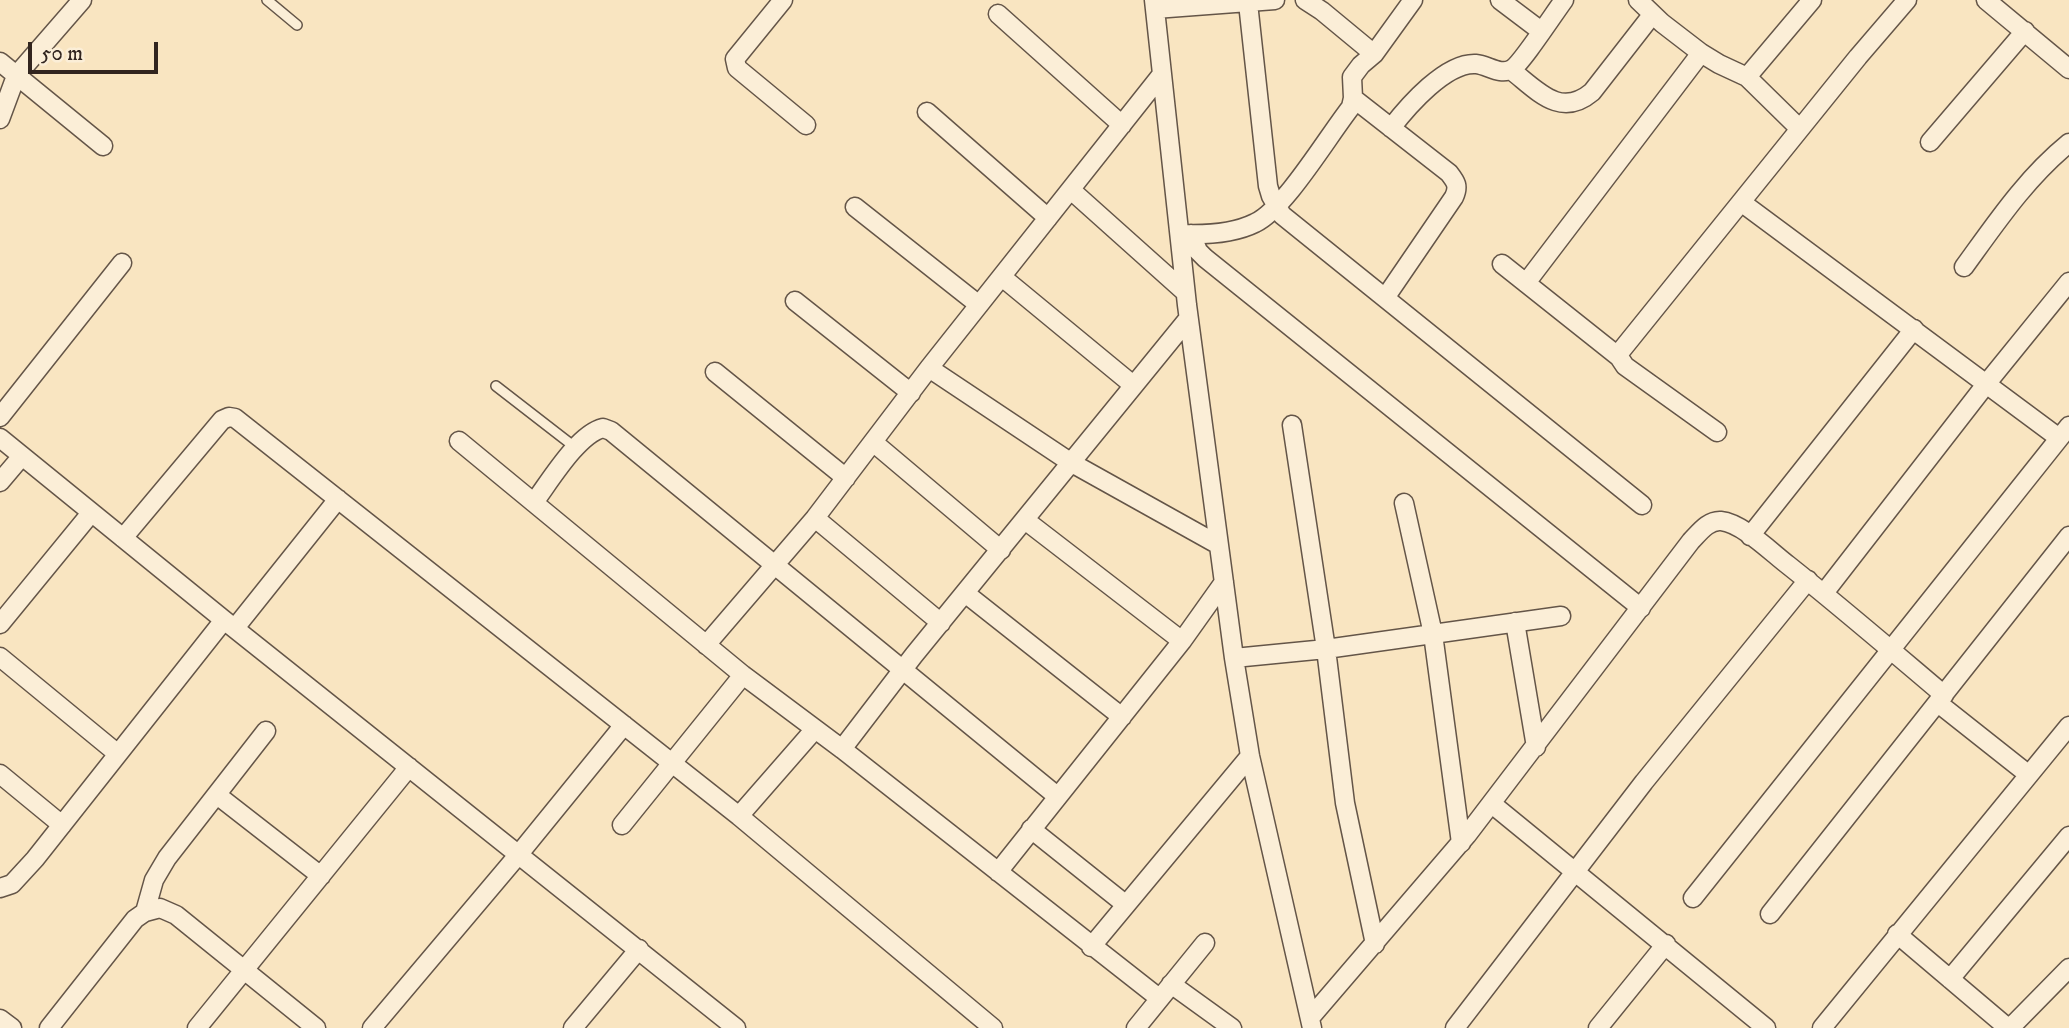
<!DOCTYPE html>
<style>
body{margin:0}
#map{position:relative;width:2069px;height:1028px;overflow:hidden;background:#f9e5c1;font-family:"IM FELL DW Pica",serif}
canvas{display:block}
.scale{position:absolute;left:28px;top:42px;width:130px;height:32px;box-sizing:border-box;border:4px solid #32251f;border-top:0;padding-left:9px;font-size:21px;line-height:24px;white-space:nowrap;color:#32251f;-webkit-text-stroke:5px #fbeed7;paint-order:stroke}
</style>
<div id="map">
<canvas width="2069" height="1028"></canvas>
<div class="scale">50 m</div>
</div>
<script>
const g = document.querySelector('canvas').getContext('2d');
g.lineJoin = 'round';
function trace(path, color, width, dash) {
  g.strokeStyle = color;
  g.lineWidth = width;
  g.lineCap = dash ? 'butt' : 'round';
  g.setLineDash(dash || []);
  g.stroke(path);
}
const service = new Path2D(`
 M267 0 297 25
 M496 386 576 448`);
const minor = new Path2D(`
 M783 0 735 59 737 68 806 125
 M1154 0 1187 305 1234 658 1250 756 1312 1028
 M1305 0 1322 11 1374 54
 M1500 0 1541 31
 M1638 0 1662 23 1701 53 1719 64 1747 77 1800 129
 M1986 0 2069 69
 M1248 3 1268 186 1271 196 1282 215 1642 505
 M1155 9 1275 0
 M998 14 1122 125
 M0 62 103 146
 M1511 70C1537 90 1560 119 1592 92L1652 15
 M1747 77 1812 0
 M1353 98 1449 173C1456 182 1459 186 1454 197L1385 298
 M927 112 1048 218
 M0 119 16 76 82 0
 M1391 128C1408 106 1446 62 1476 64 1488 65 1500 76 1512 69 1521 64 1555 12 1564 0
 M1930 142 2025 31
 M1071 190 1185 292
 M1741 202 2059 438
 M855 207 979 305
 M1180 234C1203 235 1233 234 1255 223 1285 209 1328 136 1351 107L1353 98 1352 77 1361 65 1374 54 1413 0
 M1191 234 1198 251 1205 258 1641 608
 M1502 264 1619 357
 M1964 267C1996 223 2026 178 2069 143
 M1002 277 1133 385
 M1526 283 1701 53
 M795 301 911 393
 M929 368 1070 462 1217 544
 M715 372 846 478
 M0 417 122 263
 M1292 425 1326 649 1345 803 1375 944
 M1717 432 1625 366 1619 357 1620 352 1858 57 1907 0
 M0 438 224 620 736 1028
 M459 441 743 675 842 749 1159 998
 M873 442 1001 550
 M0 482 22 456
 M535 501C550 481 578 434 603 428L611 431 1057 796
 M1404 503 1433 634 1461 843
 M815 518 941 623
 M1025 520 1182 641
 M1750 536 1914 329
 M123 538 222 420 229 417 235 418 739 816 993 1028
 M965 593 1122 717
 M1824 593 1987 383 2069 282
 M1515 622 1536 747
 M0 624 91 513
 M235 628 338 499
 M706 645 815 518 929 368 1162 74
 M0 657 118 754
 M1234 658 1326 649 1561 616
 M1938 703 2029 775
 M842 749 914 655 1188 319
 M0 774 62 825
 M217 795 321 876
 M1492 804 1766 1028
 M739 816 815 729
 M622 825 743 675
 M1031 829 1125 904
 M998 872 1182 641 1224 582
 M0 888 12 884 35 859 224 620
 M1693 898 2069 426
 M145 912 154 880 167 858 266 731
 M1770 914 2069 536
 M1897 934 2008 1028
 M1091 947 1250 756
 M1950 979 2069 836
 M1171 984 1232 1028
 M1310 1018 1467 835 1691 541C1699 533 1708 520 1721 521 1742 523 1771 552 1788 565 1841 607 1892 651 1944 695
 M0 1019 12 1028
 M49 1028 135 919 145 912 160 908 176 915 316 1028
 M197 1028 409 767
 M372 1028 519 854 624 725
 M573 1028 639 949
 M1136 1028 1205 943
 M1455 1028 1644 782 1808 580
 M1598 1028 1666 944
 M1822 1028 2069 726
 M2010 1028 2069 968`);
trace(service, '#645548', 12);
trace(minor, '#645548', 21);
trace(service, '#fbeed7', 9);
trace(minor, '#fbeed7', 18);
</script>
